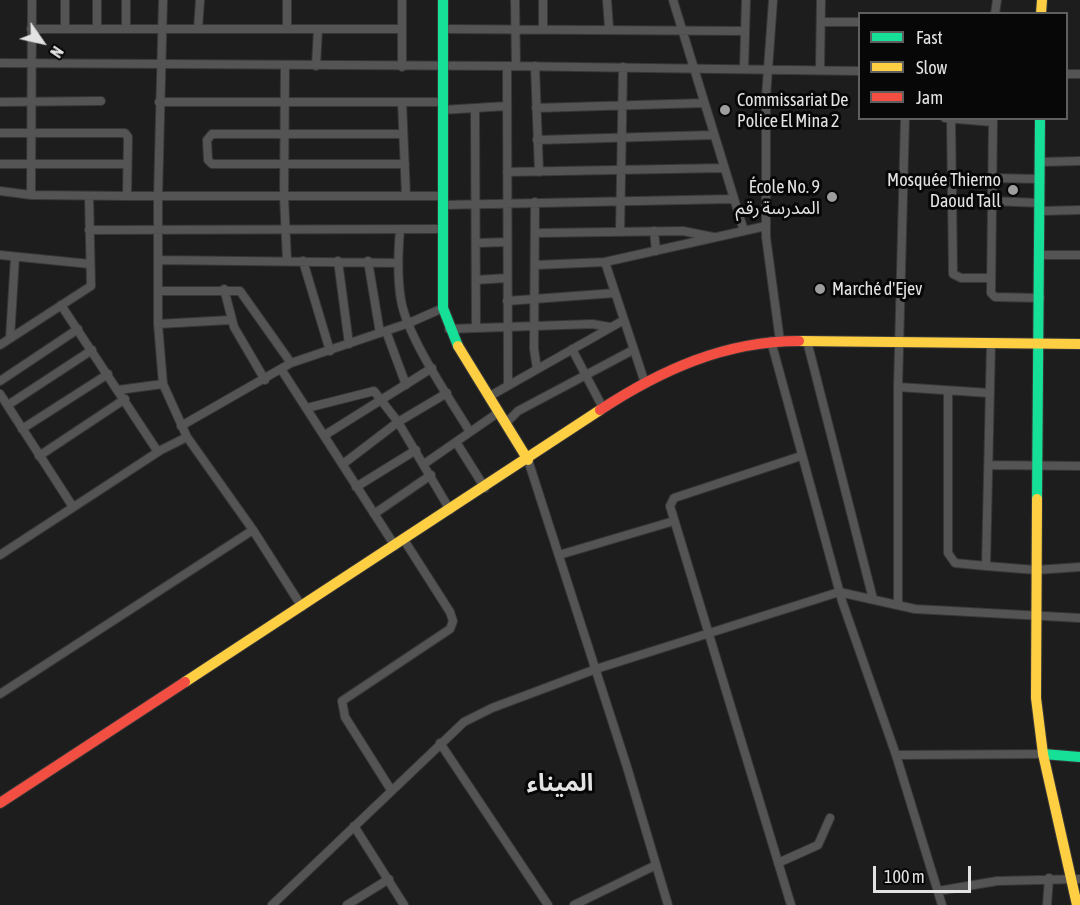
<!DOCTYPE html>
<meta charset="utf-8">
<style>
body{margin:0}
#map{position:relative;width:1080px;height:905px;overflow:hidden;background:#1d1d1e;font-family:"Asap Condensed",sans-serif}
canvas{display:block}
.legend{position:absolute;left:858px;top:12px;width:210px;height:108px;box-sizing:border-box;background:#070708;border:2px solid #5f5f60;margin:0;padding:8px 10px;list-style:none;font-size:18px;color:#e3e3e4}
.legend li{display:flex;align-items:center;gap:12px;height:30px}
.legend b{width:30px;border:2px solid #5f5f60}
.north{position:absolute;left:12px;top:12px;width:60px;height:60px;-webkit-text-stroke:4px #070708;paint-order:stroke;rotate:124deg;font-size:16px;font-weight:700;line-height:24px;text-align:center;color:#e3e3e4}
.north::after{content:'';display:block;margin:auto;width:21px;height:27px;background:#e3e3e4;clip-path:polygon(50% 0,100% 100%,50% 72%,0 100%)}
.scale{position:absolute;left:873px;top:866px;width:98px;height:27px;box-sizing:border-box;border:3px solid #e3e3e4;border-top:0;padding-left:8px;font-size:18px;line-height:21px;white-space:nowrap;color:#e3e3e4;-webkit-text-stroke:4px #070708;paint-order:stroke}
</style>
<div id="map">
<canvas width="1080" height="905"></canvas>
<ul class="legend">
<li><b style="height:8px;background:#16e098"></b>Fast</li>
<li><b style="height:8px;background:#ffcf43"></b>Slow</li>
<li><b style="height:8px;background:#f24e42"></b>Jam</li>
</ul>
<div class="north">N</div>
<div class="scale">100 m</div>
</div>
<script>
const ctx = document.querySelector('canvas').getContext('2d');
ctx.lineJoin = 'round';
function strokePath(path, color, width, dash) {
  ctx.strokeStyle = color;
  ctx.lineWidth = width;
  ctx.lineCap = dash ? 'butt' : 'round';
  ctx.setLineDash(dash || []);
  ctx.stroke(path);
}
function drawText(font, color, halo, rows, align = 'center') {
  ctx.font = font + ' "Asap Condensed","Noto Sans Arabic",sans-serif';
  ctx.lineWidth = 6;
  ctx.setLineDash([]);
  ctx.textBaseline = 'middle';
  ctx.strokeStyle = halo;
  ctx.fillStyle = color;
  for (const [text, x, y, turn = 0] of rows) {
    ctx.save();
    ctx.translate(x, y);
    ctx.rotate((+turn || 0) * Math.PI / 180);
    ctx.textAlign = isNaN(turn) ? turn : align;
    if (halo) ctx.strokeText(text, 0, 0);
    ctx.fillText(text, 0, 0);
    ctx.restore();
  }
}
const street = new Path2D(`
 M126 0V29
 M163 0 158 197V324L163 384 187 437 253 530 302 607
 M402 0V67
 M515 0 516 66
 M543 0V29
 M607 0 609 28
 M673 0 744 231
 M773 0 766 97V237L780 341
 M995 14 997 0
 M821 22H860
 M31 29H402
 M65 29V0
 M97 29V0
 M198 29 200 0
 M287 29V0
 M443 29 745 31
 M0 63 507 66 860 71
 M285 66 284 197 287 260
 M316 66 318 29
 M507 66 508 385
 M535 66 539 172
 M744 69 746 0
 M820 70 821 0
 M1066 74H1080
 M0 102 101 101
 M159 102H442
 M402 102 406 196
 M475 108 476 328
 M536 108 704 103
 M442 110 507 106
 M945 118 993 122
 M993 118 991 293 995 297 1040 298
 M951 119 953 274 961 278H991
 M0 133H125L128 137 127 196
 M403 134H212L207 140 208 160 212 164H405
 M537 140 713 135
 M1040 162 1080 161
 M0 164H127
 M507 172 723 168
 M992 178 1040 179
 M0 191 31 195 127 196H443
 M31 195 32 0
 M992 201 1040 203
 M535 202 534 349 537 369
 M443 205 732 199
 M1040 211 1080 210
 M89 230 442 229
 M400 230C398 253 397 277 401 300 407 337 450 399 470 432
 M620 231 623 67
 M654 231 656 251
 M536 233 683 231 713 237
 M477 243 507 242
 M0 255 90 264
 M1040 255H1080
 M159 260 398 263
 M303 261 330 351
 M338 261 349 344
 M368 261 380 333
 M605 262 645 383
 M536 265 605 262 766 226
 M476 280 507 278
 M224 289 234 327 265 380
 M158 291H240L291 363
 M507 301 615 293
 M61 305 158 452
 M158 324 230 320
 M449 329 592 324 610 327
 M386 331 406 385
 M10 338 15 257
 M771 341 842 601 896 755 942 905
 M807 341 873 599
 M991 343 986 566 1036 570 1080 567
 M0 345 91 286 89 196
 M572 349 603 408
 M281 369 395 546
 M0 381 78 329
 M898 387 990 393
 M118 390 163 384
 M948 391V553L955 563 986 566
 M0 394 73 507
 M490 396 624 320
 M8 405 92 350
 M307 408 374 391 398 422 450 510
 M506 423 518 411 633 350
 M181 426 291 363 409 323 443 308
 M22 429 108 374
 M325 435 432 368
 M456 442 485 488
 M39 456 125 399
 M528 460 627 767 668 905
 M343 464 398 422 447 393
 M424 464 499 412
 M989 465 1080 466
 M356 487 416 450
 M374 514 431 475
 M0 555 161 450 187 437
 M559 555 674 521
 M898 604V387L905 118
 M0 694 253 530
 M440 743 548 905
 M896 755 1043 754
 M391 790 345 717 342 701 450 629 453 621 450 612 404 540
 M354 826 404 905
 M778 863 818 845 830 818
 M938 891 997 881 1080 879
 M272 905 464 722 492 708 596 669 839 592 915 609 1080 618
 M347 905 389 879
 M574 905 656 865
 M791 905 670 506 674 498 801 456
 M1047 905 1049 878`);
const fast = new Path2D(`
 M443 0V308L458 346
 M1037 499 1040 118
 M1043 754 1080 757`);
const slow = new Path2D(`
 M1041 14 1042 0
 M799 341 1080 344
 M458 346 528 460
 M1037 499 1036 698 1043 754 1077 905
 M185 682 600 410`);
const jam = new Path2D(`
 M600 410C661 370 725 341 799 341
 M0 803 185 682`);
strokePath(street, '#373738', 10);
strokePath(fast, '#373738', 12);
strokePath(slow, '#373738', 12);
strokePath(jam, '#373738', 12);
strokePath(street, '#545455', 8);
strokePath(fast, '#16e098', 10);
strokePath(slow, '#ffcf43', 10);
strokePath(jam, '#f24e42', 10);
for (const [x, y, r, color] of [
 [725,110,6,"#9e9e9f"],
 [1013,190,6,"#9e9e9f"],
 [832,197,6,"#9e9e9f"],
 [820,289,6,"#9e9e9f"]
]) {
  const dot = new Path2D();
  dot.arc(x, y, r, 0, 2 * Math.PI);
  ctx.fillStyle = color;
  ctx.fill(dot);
  strokePath(dot, '#070708', 2);
}
drawText('18px', '#e3e3e4', '#070708', [
 ["Commissariat De",737,100],
 ["Police El Mina 2",737,121],
 ["Mosquée Thierno",1001,180,"right"],
 ["Daoud Tall",1001,201,"right"],
 ["École No. 9",820,187,"right"],
 ["المدرسة رقم",820,208,"right"],
 ["Marché d'Ejev",832,289]
], 'left');
drawText('bold 24px', '#e3e3e4', '#070708', [
 ["الميناء",560,783]
]);
</script>
